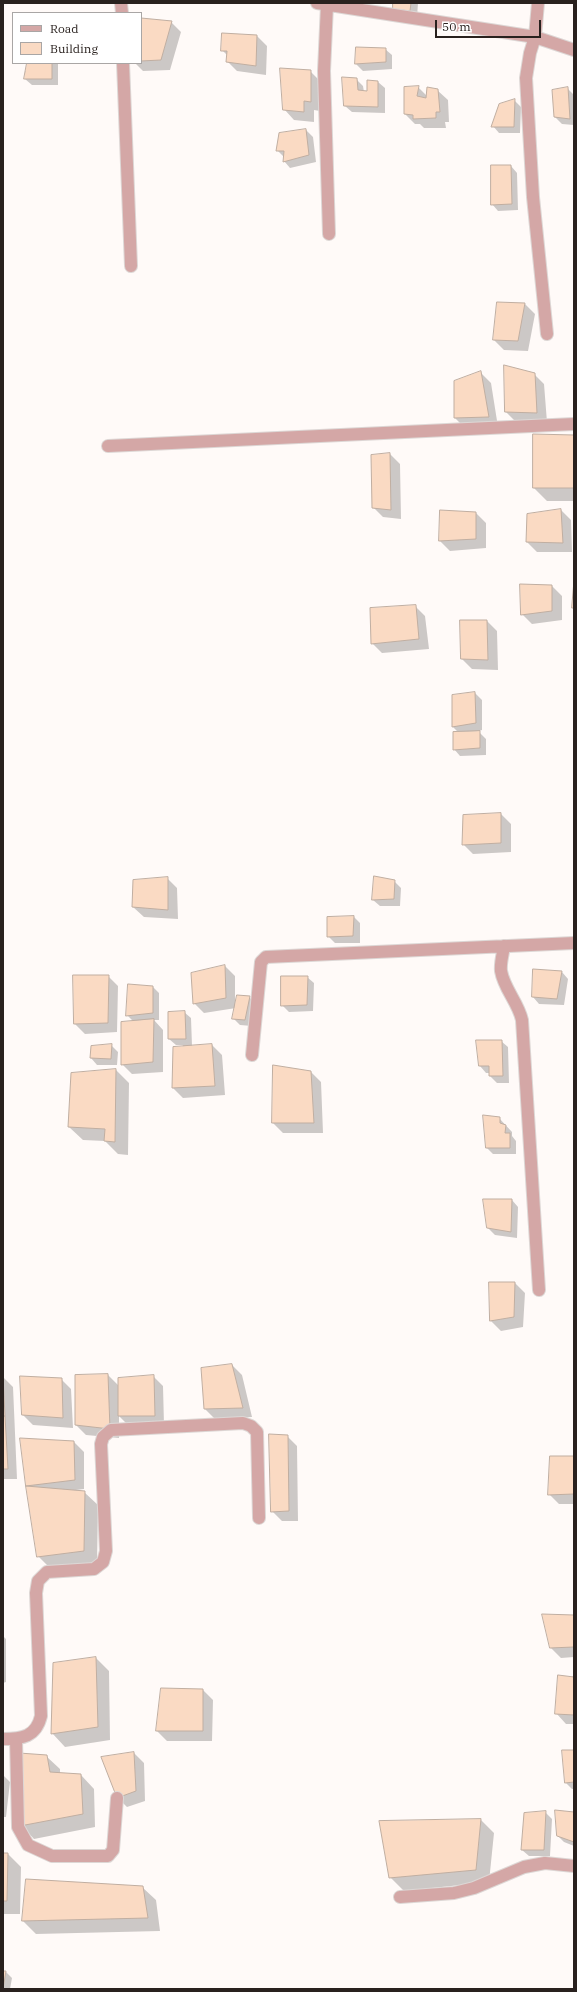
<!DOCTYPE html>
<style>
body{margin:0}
#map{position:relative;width:577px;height:1992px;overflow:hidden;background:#fffaf8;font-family:"IBM Plex Serif",serif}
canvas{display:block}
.frame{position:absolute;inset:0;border:4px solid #29211e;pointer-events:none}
.legend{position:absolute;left:12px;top:12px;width:130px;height:52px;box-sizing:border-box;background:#fff;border:1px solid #a9a6a5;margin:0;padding:5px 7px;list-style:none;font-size:12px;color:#29211e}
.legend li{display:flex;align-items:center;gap:8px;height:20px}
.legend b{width:20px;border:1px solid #a9a6a5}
.scale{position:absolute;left:435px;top:20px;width:106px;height:18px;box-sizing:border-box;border:2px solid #29211e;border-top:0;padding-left:5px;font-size:12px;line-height:14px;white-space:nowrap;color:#29211e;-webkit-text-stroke:3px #fff;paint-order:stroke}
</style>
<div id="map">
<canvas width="577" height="1992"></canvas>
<div class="frame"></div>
<ul class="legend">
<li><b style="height:5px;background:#d4a7a6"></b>Road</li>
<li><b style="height:11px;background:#fadac3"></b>Building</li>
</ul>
<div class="scale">50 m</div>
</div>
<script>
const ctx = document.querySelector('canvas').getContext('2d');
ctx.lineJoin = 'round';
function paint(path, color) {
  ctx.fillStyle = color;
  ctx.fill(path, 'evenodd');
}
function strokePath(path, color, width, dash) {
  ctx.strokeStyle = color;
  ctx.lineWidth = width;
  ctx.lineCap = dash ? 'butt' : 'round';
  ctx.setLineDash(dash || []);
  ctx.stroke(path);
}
paint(new Path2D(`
 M394 3H418L417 17 401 15Z
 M141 19 171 22 181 32 170 70 143 71 135 63H141Z
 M257 36 267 46 266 75 237 71 227 61 228 56 222 50Z
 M385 49 392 55V69L363 71 356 64Z
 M28 63H58V85H32L25 79V71H28Z
 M310 71 320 81V111L314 110V122L294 120 284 109Z
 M356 79 363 86 364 92H368L378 82 385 88V113L352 112 345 106Z
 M418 87 427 96 437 90 448 100 449 122H445L446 128H424L420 124H415L405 114Z
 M568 89 574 95V125L562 124 555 117Z
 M514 100 521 107 520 133H499L493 126Z
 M306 130 313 137 316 162 290 168 284 161V157L277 150Z
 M511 166 517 173 518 210 498 211 492 204Z
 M525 304 535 314 528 351 504 350 494 340Z
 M481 373 491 383 498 427 465 428 455 418Z
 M534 374 544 384 547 422H516L506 412Z
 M574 436V501H547L534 488Z
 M390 454 400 464 401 519 383 517 373 507Z
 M561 510 571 520 572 552H537L527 542Z
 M441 511 476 513 486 523V548L450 551 440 541Z
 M521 585 552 586 562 596V620L532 624 522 614Z
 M415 606 425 616 429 649 382 653 372 643Z
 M487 621 497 631 498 670 472 669 462 659Z
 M475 693 482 700V730L473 733 479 732 486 739V755L460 756 454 749 459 733 453 727V696Z
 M501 814 511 824V852L473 854 463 844Z
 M167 878 177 888 178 919 144 917 133 907Z
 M394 881 401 888 400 906H380L373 900Z
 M354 917 360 923V943H335L328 936Z
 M225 966 235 976V1005L249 997 256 1004 252 1026 240 1025 233 1018 236 1008 204 1013 194 1003Z
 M562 972 568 979 564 1005 539 1004 533 997Z
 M108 976 118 986 117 1032 85 1034 75 1024Z
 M307 977 314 983 313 1011 289 1012 282 1005Z
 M153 987 159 993V1020H154L163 1030V1072L132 1074 122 1064 134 1022 127 1015Z
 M184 1012 191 1018 192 1046 212 1045 222 1055 225 1095 183 1098 173 1088 183 1045H176L169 1039Z
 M501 1041 508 1047 509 1083H497L490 1076V1073H486L480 1066Z
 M111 1045 118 1052 117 1065H97L91 1058Z
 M116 1070 129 1083 128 1155 118 1154 105 1141 83 1140 69 1127Z
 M311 1072 321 1082 323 1133H283L273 1123Z
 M499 1118 512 1132V1136L516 1141V1154H493L486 1147Z
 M512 1200 518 1207 517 1238 495 1235 488 1228Z
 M490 1283H515L525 1293 523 1327 501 1331 491 1321Z
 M232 1365 242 1375 252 1417 215 1419 205 1409Z
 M108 1375 119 1386 153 1376 163 1386 164 1425 129 1426 119 1416V1438L86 1435 76 1425Z
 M3 1377 13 1387 17 1479H3Z
 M61 1379 71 1389 73 1428 33 1425 23 1415Z
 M287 1436 297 1446 298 1521H282L272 1511Z
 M74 1442 84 1452V1489L76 1490 84 1492 98 1505 97 1564 51 1569 38 1556 27 1485Z
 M574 1457V1504H559L549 1494Z
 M574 1616V1657L561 1658 551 1648Z
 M3 1636 6 1639V1682L3 1683Z
 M96 1658 109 1671 110 1740 65 1747 52 1733Z
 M574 1678V1724H566L556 1713Z
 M203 1690 213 1700 212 1741H167L157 1731Z
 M574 1751V1789H572L566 1783Z
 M134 1753 144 1763 145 1801 127 1807 117 1797 102 1758Z
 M46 1756 60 1769V1774L81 1775 94 1789 95 1827 34 1839 21 1825Z
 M3 1775 10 1782 6 1817H3Z
 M545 1812 552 1819 550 1856H529L522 1850Z
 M574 1813V1846L564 1842 558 1836Z
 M481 1820 494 1833 489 1882 404 1891 390 1877Z
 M3 1854H8L21 1867 20 1914H3Z
 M142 1887 156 1900 160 1931 36 1934 23 1921Z
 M3 1972H6L12 1978 10 1989H3Z`), '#0003');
const building = new Path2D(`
 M393 3H411L410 11 393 9Z
 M141 18 172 21 161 60 141 61Z
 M222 33 257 35 256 66 226 62 227 51H221Z
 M356 47 386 48V62L355 64Z
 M27 63H52V79H24Z
 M280 68 311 70V102L304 101V112L283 110Z
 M342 77 357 78 358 90 367 91V80L378 81V107L344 106Z
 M419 86 417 96 426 98 427 87 438 89 440 112H436V118L413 119V115L404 114V87Z
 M568 87 570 119 554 117 552 90Z
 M515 99 514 127H491L499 104Z
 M306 129 309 155 283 162 284 151H276L279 133Z
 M491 165H511L512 204 491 205Z
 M497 302 525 303 518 341 493 340Z
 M504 365 535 373 537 413 505 412Z
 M481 371 489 417 454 418V381Z
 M533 434 574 435V488H533Z
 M390 453 391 510 372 508 371 455Z
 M561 509 563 543 526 542 527 514Z
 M440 510 476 512V539L439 541Z
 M574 581V608H572Z
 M520 584 552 585V611L521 615Z
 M416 605 419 639 371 644 370 608Z
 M460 620H487L488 660 461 659Z
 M475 692 476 723 452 727V695Z
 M480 731V748L453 750V732Z
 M501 813V843L462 845 463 815Z
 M374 876 395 880 394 899 372 900Z
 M168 877V910L132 907 133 880Z
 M354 916 353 936 327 937V917Z
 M225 965 226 998 193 1004 191 973Z
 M533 969 562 971 557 999 532 997Z
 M73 975H109L108 1023 74 1024Z
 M281 976H308L307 1005 281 1006Z
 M128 984 153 986V1013L126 1016Z
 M237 995 250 996 245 1020 232 1019Z
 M185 1011 186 1039H168V1012Z
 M154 1019 153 1062 121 1065V1022Z
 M476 1040H502L503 1076H489V1066H479Z
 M112 1044 111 1059 90 1058 91 1046Z
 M212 1044 215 1086 172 1088 173 1047Z
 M273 1065 311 1071 314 1123H272Z
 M116 1069 115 1142 104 1141 105 1129 68 1127 71 1073Z
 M483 1115 500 1117V1123L506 1125 505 1133H510V1148H486Z
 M483 1199H512L511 1232 487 1228Z
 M489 1282H515L514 1317 490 1321Z
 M232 1364 243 1408 204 1409 201 1368Z
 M108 1374 110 1429 75 1425V1375Z
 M154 1375 155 1416H118V1378Z
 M3 1376 5 1416H3Z
 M20 1376 62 1378 63 1418 22 1415Z
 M3 1416H5L8 1469H3Z
 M269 1434 288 1435 289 1511 271 1512Z
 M20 1438 74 1441 75 1480 26 1486Z
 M550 1456H574V1494L548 1495Z
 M26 1486 85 1491 84 1551 37 1557Z
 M542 1614 574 1615V1647L550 1648Z
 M96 1657 98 1727 51 1734 53 1663Z
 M558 1675 574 1677V1715L555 1714Z
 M161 1688 203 1689V1731H156Z
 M562 1750H574V1782L565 1783Z
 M134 1752 136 1791 117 1798 101 1757Z
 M19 1753 47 1755 50 1772 81 1774 83 1814 20 1826Z
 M555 1810 574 1812V1842L557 1836Z
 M546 1811 544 1850H521L524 1813Z
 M481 1819 476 1870 389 1878 379 1821Z
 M3 1853H8L7 1901H3Z
 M26 1879 143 1886 148 1918 22 1921Z
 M3 1971H6L3 1989Z`);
paint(building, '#fadac3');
strokePath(building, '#c0aea1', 1);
const minor = new Path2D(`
 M121 3 122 13
 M317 3 535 37 574 50
 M538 3 535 37 530 53 526 78 533 197 547 334
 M327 5 324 71 329 234
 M123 63 131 266
 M108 446 574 424
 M504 946C503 954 500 963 501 971 504 989 518 1002 522 1020L539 1290
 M252 1055 261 962 266 957 574 943
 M3 1739C22 1739 36 1737 41 1716L36 1593 38 1581 47 1572 94 1569 103 1562 106 1551 101 1444 103 1437 111 1430 243 1423 251 1426 257 1432 259 1518
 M16 1739 18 1827 28 1845 52 1856H108L113 1850 117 1798
 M400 1897 454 1893 474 1888 524 1867 545 1863 574 1866`);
strokePath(minor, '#ddd7d5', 14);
strokePath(minor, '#d4a7a6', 12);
</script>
